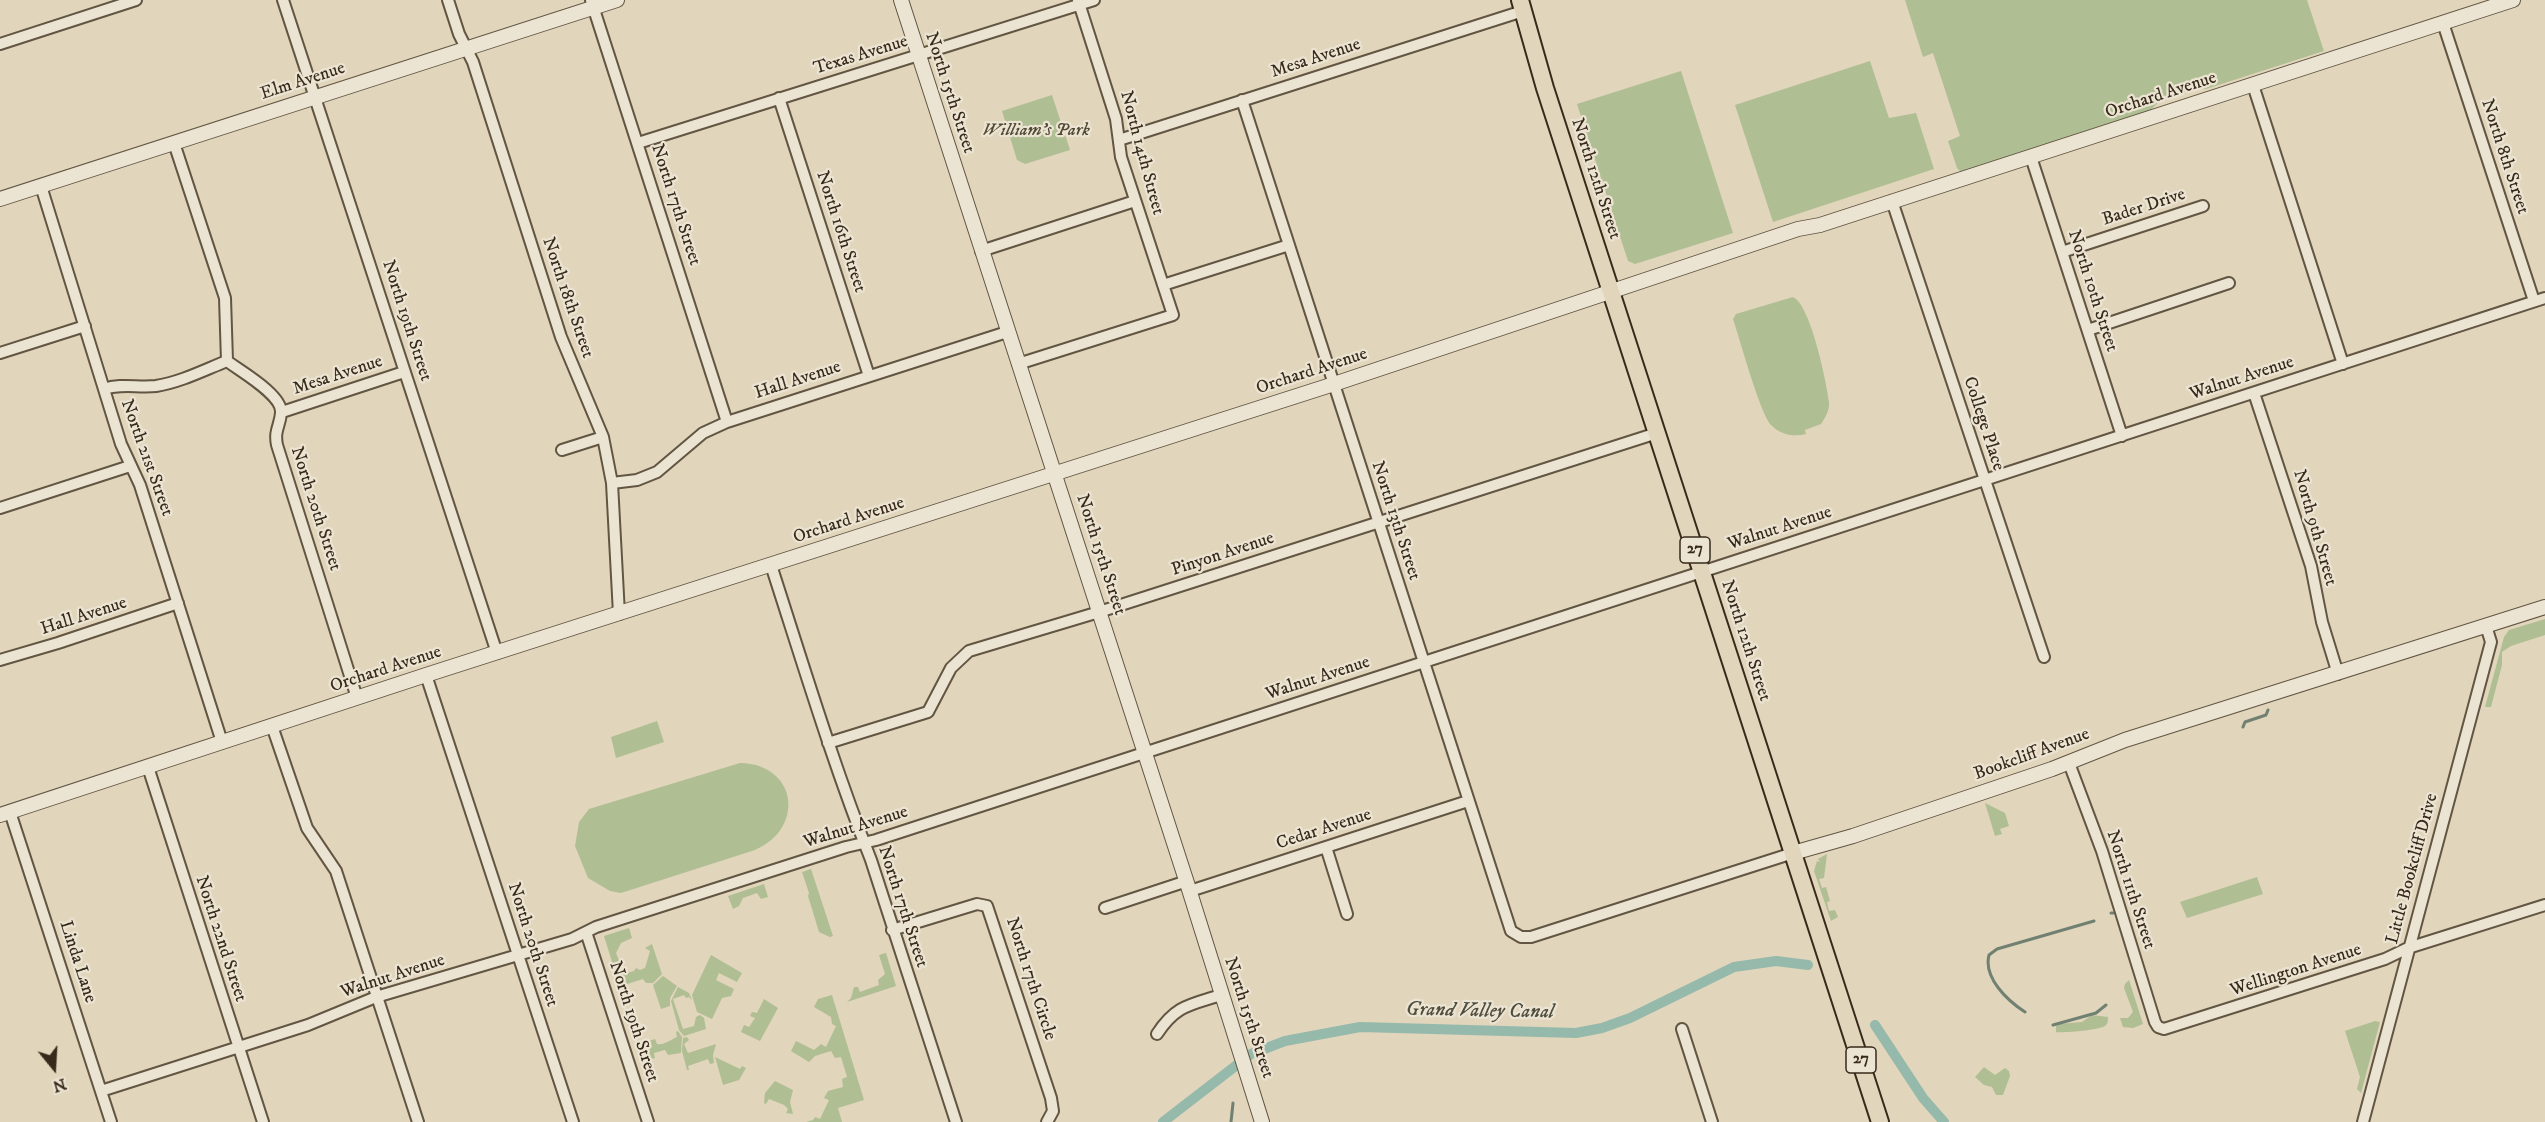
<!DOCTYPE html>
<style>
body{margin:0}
#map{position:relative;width:2545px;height:1122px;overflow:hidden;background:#e1d5bc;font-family:"IM FELL DW Pica",serif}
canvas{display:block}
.north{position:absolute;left:24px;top:1038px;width:60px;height:60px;-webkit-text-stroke:4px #ece4d3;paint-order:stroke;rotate:162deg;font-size:16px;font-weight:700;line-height:24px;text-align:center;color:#382a1a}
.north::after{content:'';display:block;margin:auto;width:21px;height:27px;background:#382a1a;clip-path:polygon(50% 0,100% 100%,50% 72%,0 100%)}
</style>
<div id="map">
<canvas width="2545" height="1122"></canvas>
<div class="north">N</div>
</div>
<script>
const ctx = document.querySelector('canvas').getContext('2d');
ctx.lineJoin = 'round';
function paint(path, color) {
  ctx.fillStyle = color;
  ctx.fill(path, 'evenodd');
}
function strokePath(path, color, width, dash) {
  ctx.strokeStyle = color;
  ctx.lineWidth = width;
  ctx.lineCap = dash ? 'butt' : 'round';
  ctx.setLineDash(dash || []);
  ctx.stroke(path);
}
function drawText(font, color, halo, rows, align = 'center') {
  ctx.font = font + ' "IM FELL DW Pica",serif';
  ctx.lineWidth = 4.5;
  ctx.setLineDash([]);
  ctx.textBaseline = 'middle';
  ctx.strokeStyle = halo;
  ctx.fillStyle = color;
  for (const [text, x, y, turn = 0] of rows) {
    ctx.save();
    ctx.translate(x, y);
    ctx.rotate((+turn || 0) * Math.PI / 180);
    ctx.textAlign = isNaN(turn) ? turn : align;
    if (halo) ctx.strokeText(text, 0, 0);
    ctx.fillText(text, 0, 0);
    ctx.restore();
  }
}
paint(new Path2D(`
 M1905 0H2307L2324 51 2206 89 2198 88 2160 100 2151 110 1961 172 1957 168 1948 141 1960 136 1933 53 1923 57Z
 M1870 61 1889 118 1916 113 1934 169 1773 222 1735 105Z
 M1681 71 1733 233 1635 264 1628 261 1577 104Z
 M1052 95 1070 150 1025 164 1017 160 1002 111Z
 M1793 297C1811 305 1827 385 1829 402 1830 410 1825 418 1821 424L1805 430 1806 434C1793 437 1781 435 1771 425 1760 413 1740 340 1733 319L1736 314Z
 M2545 619V635L2511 646 2502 652V665L2491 707H2485L2504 637 2509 630Z
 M657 721 664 742 616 758 611 737Z
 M740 763C797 764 806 828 755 850L621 893 610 891 588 878 575 846 579 822 589 809Z
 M1985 803 2005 813 2009 826 2000 829 2002 834 1995 836Z
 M1827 854 1824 878 1819 879 1822 888 1826 887 1830 901 1827 902 1829 911 1835 910 1838 917 1831 921 1814 871 1817 861 1820 862 1818 859Z
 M811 869 833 936 830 937 819 932 808 896 809 893 802 872Z
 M2257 877 2263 894 2187 918 2180 902Z
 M764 884 768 897 761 899 757 893 743 898 739 906 733 909 728 896Z
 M629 928 632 938 621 943 616 953 620 963 613 965 604 936Z
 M652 944 662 974 653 983H646L643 979 627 984 629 991 626 992 624 988 621 989 617 976 634 971 636 968 640 970 645 968 650 951 645 948Z
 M886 953 896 986 847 1002 851 998 854 987H858L860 992 879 985 878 980 885 974 879 955Z
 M711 955 742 973 737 982 719 973 716 980 734 989 731 996 722 998 712 1019 697 1012 692 995Z
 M663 976 677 986 670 998V1006L661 1009 653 985Z
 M2129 980 2143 1024 2133 1028 2123 1027 2120 1018H2128L2133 1012 2124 988 2125 984Z
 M678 987 689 993 692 1000 689 997 686 998 684 995 673 999 683 1029 694 1026 696 1017 700 1015 704 1018 706 1029 684 1036 679 1030 671 1001Z
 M832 995 864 1100 838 1108 842 1122H806L813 1120 815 1117 820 1119 829 1100 824 1098 828 1091 843 1087 842 1079 847 1077 841 1057 835 1058 831 1051 815 1056 809 1062 791 1051 796 1041 814 1050 821 1044 826 1047 836 1026 832 1024 831 1017 814 1007 818 999Z
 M764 999 778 1008 760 1041 741 1032 744 1025 749 1027 755 1018 750 1016 752 1012 757 1013Z
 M2092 1015 2108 1017C2108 1021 2108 1023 2105 1026 2099 1030 2064 1033 2056 1032V1026L2059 1024 2082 1022Z
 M2375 1021 2380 1022 2361 1093 2357 1089 2360 1077 2345 1031Z
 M678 1031 682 1037 681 1053 668 1055 665 1050 654 1053 655 1058 648 1060 646 1055 643 1056 639 1044 655 1039 657 1044C665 1045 670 1040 677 1037L676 1032Z
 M687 1037 689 1040 684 1044 688 1053 716 1044 713 1055 714 1063 710 1064 708 1059 688 1066 689 1070H687L682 1051 683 1038Z
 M715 1057 740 1069 742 1066 746 1068 739 1080 723 1085Z
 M1984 1067 1995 1075 2005 1068 2009 1071 2010 1076 2003 1095H1996L1992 1087 1984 1085 1975 1077Z
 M775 1081 793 1090 790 1102 793 1114 786 1113 788 1109 784 1105 769 1099 766 1104 764 1103 765 1093Z`), '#b0be93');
strokePath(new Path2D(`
 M2243 727 2245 722 2266 715 2268 710
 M2111 913H2113
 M2025 1012C2008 1001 1983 978 1989 955L1997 949 2094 921
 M2053 1025 2096 1013 2106 1005
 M1231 1122 1233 1103`), '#708071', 3);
strokePath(new Path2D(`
 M1875 1025 1923 1098 1944 1122
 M1163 1122 1251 1054 1285 1041 1360 1027 1576 1033 1602 1028 1630 1018 1734 967 1776 961 1808 965`), '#95b9ab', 10);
const minor = new Path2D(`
 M283 0 497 653
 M448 0 459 34 473 62 561 337 603 437 612 483 619 614
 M591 0 727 422
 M2443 23 2534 301
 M0 44 136 0
 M2253 85 2343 364
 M779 98 869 376
 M1242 100 1511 931 1521 937H1531L1793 853
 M1119 140 1523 11
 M174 143 225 298 227 361C240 371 283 395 281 413 280 426 274 430 277 445L357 698
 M638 143 1094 0
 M2031 157 2122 436
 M41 186 121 444 140 485 222 742
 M1892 201 2044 657
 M981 251 1135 201
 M2062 252 2203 206
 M1163 285 1289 245
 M2088 330 2229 283
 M0 353 85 326
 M1018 364 1173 315 1121 157 1116 119 1078 0
 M104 389C121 383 138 388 156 386 181 382 204 370 227 361
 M2254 393 2311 566 2322 622 2338 674
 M282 412 404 372
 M562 450 603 437
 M612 483 637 480 657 472 703 433 727 422 1007 332
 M0 508 130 466
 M771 565C803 664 833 764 871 860L956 1122
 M0 660 58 643 178 603
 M426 675 573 1122
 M272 726 307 828 336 871 418 1122
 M828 743 928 712 951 668 969 651 1099 612 1657 433
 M2069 763 2102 851 2155 1022 2158 1027 2164 1029 2385 959 2408 948 2545 905
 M148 767 263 1122
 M10 812 111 1122
 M1326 847 1347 914
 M1190 891 1468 801
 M1105 908 1187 881
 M892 930 977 904 987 906 1051 1098 1053 1111 1047 1122
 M586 932 648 1122
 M1682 1029 1712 1122
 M1157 1034C1176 1005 1190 1005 1221 995
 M101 1091 308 1025 376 997 572 939 596 927 846 847 876 840 2545 298
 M2363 1122 2491 642 2486 626`);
const tertiary = new Path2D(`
 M901 0 1187 883 1262 1122
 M0 199 617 0
 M0 815 426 675 1334 384 1798 229 1820 225 2513 0
 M1793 853 1853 836 2052 769 2125 740 2545 607`);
const primary = new Path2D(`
 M1520 0 1545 88 1880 1122`);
strokePath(minor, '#625542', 14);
strokePath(tertiary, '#625542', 16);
strokePath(primary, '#382a1a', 20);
strokePath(minor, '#ece4d3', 10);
strokePath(tertiary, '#ece4d3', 14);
strokePath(primary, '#e1d5bc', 16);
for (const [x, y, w] of [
 [1695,550,30],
 [1861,1060,30]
]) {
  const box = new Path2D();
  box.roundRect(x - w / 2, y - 13, w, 26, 4.5);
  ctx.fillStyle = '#ece4d3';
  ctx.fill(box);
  strokePath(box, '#382a1a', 1.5);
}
drawText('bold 16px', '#382a1a', null, [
 ["27",1695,550],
 ["27",1861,1060]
]);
drawText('18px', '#382a1a', '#ece4d3', [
 ["Texas Avenue",861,56,-17],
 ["Mesa Avenue",1316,59,-18],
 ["Elm Avenue",303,82,-18],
 ["North 15th Street",949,93,72],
 ["Orchard Avenue",2161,96,-18],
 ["North 14th Street",1141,153,75],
 ["North 8th Street",2504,157,72],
 ["North 12th Street",1595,179,72],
 ["North 17th Street",675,205,72],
 ["Bader Drive",2144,208,-18],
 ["North 16th Street",840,232,72],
 ["North 10th Street",2092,291,72],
 ["North 18th Street",567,298,71],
 ["North 19th Street",406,321,72],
 ["Orchard Avenue",1312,372,-18],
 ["Mesa Avenue",338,376,-18],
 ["Walnut Avenue",2242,379,-18],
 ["Hall Avenue",798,381,-18],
 ["College Place",1983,424,72],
 ["North 21st Street",146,458,70],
 ["North 20th Street",315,509,72],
 ["Orchard Avenue",849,521,-18],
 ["North 13th Street",1395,521,72],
 ["North 9th Street",2314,528,74],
 ["Walnut Avenue",1780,529,-18],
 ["North 15th Street",1100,555,72],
 ["Pinyon Avenue",1223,555,-18],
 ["Hall Avenue",84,617,-18],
 ["North 12th Street",1745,641,72],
 ["Orchard Avenue",386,670,-18],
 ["Walnut Avenue",1318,679,-18],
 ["Bookcliff Avenue",2032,755,-20],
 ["Walnut Avenue",856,828,-17],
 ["Cedar Avenue",1324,830,-18],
 ["Little Bookcliff Drive",2413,869,-75],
 ["North 11th Street",2130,890,72],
 ["North 17th Street",902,907,72],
 ["North 22nd Street",220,939,72],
 ["North 20th Street",532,945,72],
 ["Linda Lane",77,962,72],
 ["Wellington Avenue",2296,971,-18],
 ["Walnut Avenue",393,977,-18],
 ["North 17th Circle",1030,979,72],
 ["North 15th Street",1248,1018,72],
 ["North 19th Street",633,1022,72]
]);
drawText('italic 18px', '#504832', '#ece4d3', [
 ["William's Park",1036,131]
]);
drawText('italic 20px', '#4f4e3e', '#ece4d3', [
 ["Grand Valley Canal",1480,1012,1]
]);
</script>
